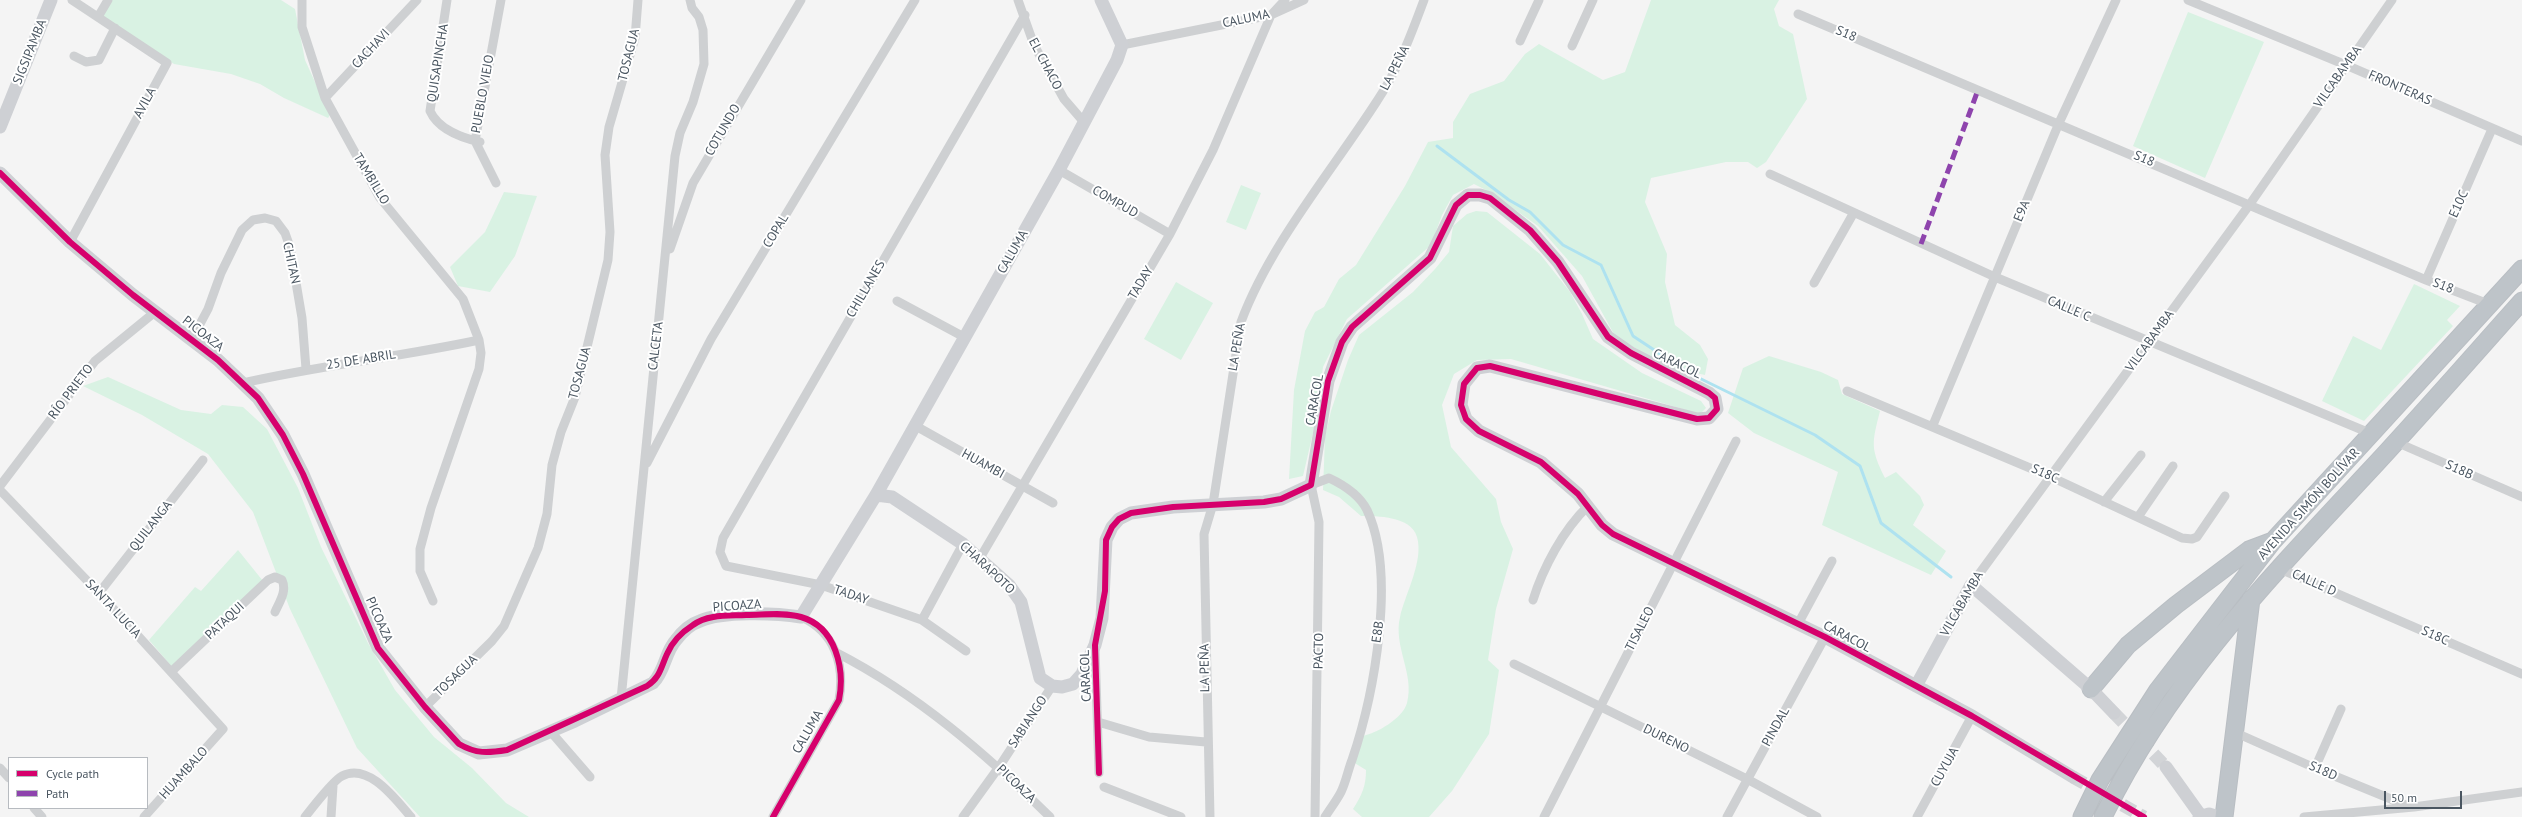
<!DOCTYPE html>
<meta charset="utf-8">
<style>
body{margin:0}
#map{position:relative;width:2522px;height:817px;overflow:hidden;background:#f4f4f4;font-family:"PT Sans",sans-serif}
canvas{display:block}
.legend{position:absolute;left:8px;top:757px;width:140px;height:52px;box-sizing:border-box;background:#fff;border:1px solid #b7bbc0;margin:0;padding:5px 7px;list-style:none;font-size:12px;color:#4a5661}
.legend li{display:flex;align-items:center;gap:8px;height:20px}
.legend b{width:20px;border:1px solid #b7bbc0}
.scale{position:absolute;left:2384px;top:791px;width:78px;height:18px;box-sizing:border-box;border:2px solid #4a5661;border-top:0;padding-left:5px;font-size:12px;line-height:14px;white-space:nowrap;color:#4a5661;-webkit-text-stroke:3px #fff;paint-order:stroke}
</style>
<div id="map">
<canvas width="2522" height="817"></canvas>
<ul class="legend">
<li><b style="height:5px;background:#d6006c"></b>Cycle path</li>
<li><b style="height:5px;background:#8e44ad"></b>Path</li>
</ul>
<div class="scale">50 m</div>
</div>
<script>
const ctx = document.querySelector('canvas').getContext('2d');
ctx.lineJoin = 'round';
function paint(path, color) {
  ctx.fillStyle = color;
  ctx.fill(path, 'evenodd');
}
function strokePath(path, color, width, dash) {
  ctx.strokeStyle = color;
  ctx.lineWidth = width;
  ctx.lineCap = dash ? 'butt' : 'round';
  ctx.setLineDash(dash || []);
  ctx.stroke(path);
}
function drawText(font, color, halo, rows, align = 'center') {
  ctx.font = font + ' "PT Sans",sans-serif';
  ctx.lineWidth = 4;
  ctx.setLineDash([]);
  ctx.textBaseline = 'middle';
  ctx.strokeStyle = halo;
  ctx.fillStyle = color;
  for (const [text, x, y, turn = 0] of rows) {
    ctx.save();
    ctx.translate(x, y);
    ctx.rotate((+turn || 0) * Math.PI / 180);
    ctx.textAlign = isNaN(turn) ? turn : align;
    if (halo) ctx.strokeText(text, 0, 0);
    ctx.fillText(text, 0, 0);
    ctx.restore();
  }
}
paint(new Path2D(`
 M112 0H281L295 9 305 60 330 115 328 118 284 98 260 84 231 74 174 64 102 16Z
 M1651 0H1779L1774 9 1779 26 1793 34 1807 99 1766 162 1757 168 1748 162H1726L1651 178 1645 202 1667 254 1665 282 1675 325 1700 345 1708 359 1705 375 1665 366 1615 336 1582 276 1538 226 1490 192 1474 184 1453 195 1442 215 1431 245 1347 319 1323 367 1316 420 1303 476 1289 479 1294 390 1305 331 1315 312 1324 307 1339 279 1356 265 1405 186 1428 142 1453 138V122L1470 94 1504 81 1525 54 1539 44 1603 80 1625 72Z
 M2188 12 2264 42 2205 178 2133 146Z
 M1241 185 1261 193 1246 230 1226 222Z
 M504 192 537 196 515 256 490 292 458 286 450 267 485 232Z
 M1476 211 1487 212 1540 254 1570 292 1582 314 1593 339 1642 373 1701 401 1706 408 1700 414 1511 359 1477 360 1454 374 1442 405 1451 447 1496 499 1501 522 1513 549 1496 609 1488 660 1499 670 1489 734 1452 791 1429 817H1362L1353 809C1362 795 1366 786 1366 770L1353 762 1362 736C1376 734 1403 718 1407 703 1415 674 1393 647 1400 617 1405 594 1424 561 1417 537 1411 516 1377 516 1361 516L1339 497 1323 490 1325 437 1331 411 1348 360 1359 335 1413 292 1435 269 1449 252 1453 226 1467 214Z
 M1176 282 1213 303 1181 360 1144 339Z
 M2414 284 2460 306 2447 320 2453 326 2364 421 2322 401 2353 336 2381 350Z
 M1769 356 1821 372 1838 380 1842 394 1880 411C1872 443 1870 448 1885 478L1896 472 1920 496 1924 505 1913 525 1946 551 1931 575 1822 525 1838 472 1754 433 1728 413 1743 368Z
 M108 377 181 410 211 414 222 405 243 407 267 429 298 488 321 547 368 643 395 690 434 737 472 768 506 803 529 817H420L357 748 290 609 253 512 208 454 142 415 83 386Z
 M238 550 263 581 172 667 149 640 195 587 201 591Z`), '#d9f2e3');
strokePath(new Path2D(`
 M1437 146 1509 200 1530 212 1563 245 1601 265 1633 336 1689 373 1815 435 1860 466 1881 523 1951 577`), '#aee2f0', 3);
strokePath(new Path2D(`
 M2114 713 2166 767
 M2073 777 2144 817`), '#d2d4d7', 13, [13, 6]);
const highway = new Path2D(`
 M2091 689 2128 645 2176 605 2249 550 2273 541
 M2082 817 2100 780 2158 690 2273 541 2522 269
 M2103 817C2168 682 2271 576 2372 468 2423 413 2472 357 2522 301
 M2224 817 2251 599`);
strokePath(highway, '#b9bec3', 19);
strokePath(new Path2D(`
 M302 0V27L325 98 380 198 463 299 479 340 481 353 479 369 431 508 420 549V571L433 601
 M447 0 430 111C438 129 462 138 480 142
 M1018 0 1034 45 1064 99 1083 121
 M2188 0 2346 65 2522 141
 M1798 14 2426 280 2491 305
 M98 17 108 0
 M1520 41 1539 0
 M1122 45 1271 15 1304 0
 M1572 46 1593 0
 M74 56 86 62 99 60 115 28
 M325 98 417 0
 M1059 170 1170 234
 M1770 174 1995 277 2372 434
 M496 183 475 141 501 0
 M70 242 167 63 72 0
 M670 249 693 183 801 0
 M2426 280 2492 129
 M1814 283 1853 214
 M897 301 964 337
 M192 339 208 309 221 273 242 230 253 220 265 218 276 221 285 233 290 247 302 318 306 369
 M243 383C321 365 400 357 479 340
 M1847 391 2049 476 2182 538 2192 539 2197 537 2225 496
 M914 425 1053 503
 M1933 425 2059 123 2116 0
 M2396 442 2522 497
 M647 463 711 339 915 0
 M0 486 95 361 155 312
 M0 490 99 593 223 729 144 817
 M2104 502 2141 455
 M2138 517 2173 466
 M980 558 1170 234 1213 150 1271 15 1285 0
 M2278 568 2522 674
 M1971 585 2250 204 2392 0
 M99 593 203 460
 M1533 600C1543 568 1563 530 1588 506
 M922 620 963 544
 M1798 624 1832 561
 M1095 648 1099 773
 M966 651 922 620 821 585 726 566 720 552 723 538 1025 15
 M837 653C917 694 986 754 1050 817
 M1514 664 1747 779 1817 817
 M171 672 268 580 275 577 282 580C287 591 280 601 275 612
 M621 699 675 156 680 133 693 102 704 64 703 30 699 17 692 8 690 0
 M425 707 492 641 504 626 538 548 547 514 552 465 561 432 575 397 608 260 610 232 605 155 609 127 635 38 638 0
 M1098 722 1149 737 1206 742
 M551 732 590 777
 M2234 732 2315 768 2408 806
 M0 768 9 778
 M2315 768 2341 709
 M1104 787 1181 817
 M34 808 42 817
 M305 817C312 808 334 780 342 776 369 762 396 800 411 817
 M331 817 333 786
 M773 817 839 700C845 665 835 632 801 617
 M963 817 999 767 1052 686
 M1210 817 1204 534 1213 504 1241 322C1270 244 1332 171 1377 101 1398 70 1411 35 1424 0
 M1315 817 1319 522 1311 485 1329 478C1344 485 1359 494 1367 510 1397 574 1374 695 1352 760 1348 770 1346 782 1341 792 1337 800 1330 809 1325 817
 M1544 817 1736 441
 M1727 817 1825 637
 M1917 817 1972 716
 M2304 817 2414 807 2522 792`), '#ced0d2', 9);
strokePath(new Path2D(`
 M0 127 51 0
 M0 173 70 242 133 295 218 360 258 398 283 435 303 474 378 648 425 707 459 744 479 753 507 750 575 721 653 683C665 671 665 652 676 640 682 632 691 624 700 621 722 611 776 613 801 617L876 495 1059 170 1117 60 1122 45 1101 0
 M876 495 892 497 963 544 1009 585 1021 602 1040 678 1052 686 1062 687 1073 684 1082 674 1095 645 1102 618 1106 540 1112 527 1119 519 1131 513 1173 507 1264 502 1281 499 1311 485 1328 381 1342 342 1352 327 1430 258 1456 205 1468 195H1480L1490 198 1530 230 1558 262 1608 337 1631 353 1709 393 1715 398 1717 409 1709 418 1697 419 1490 366 1477 368 1464 384 1461 405 1466 419 1479 431 1541 462 1578 494 1602 525 1613 534 1825 637 1972 716 2073 777
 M1916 686 1971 585 2091 689 2114 713
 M2166 767 2201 816
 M2199 817 2209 814 2218 817`), '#ced0d4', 13);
strokePath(highway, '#bec4c9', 17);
strokePath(new Path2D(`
 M1921 244 1978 90`), '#8e44ad', 5, [10, 5]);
strokePath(new Path2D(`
 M0 173 70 242 133 295 218 360 258 398 283 435 303 474 378 648 425 707 459 744C476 754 488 753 507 750L647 686C660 678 661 667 667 654 672 642 682 632 693 625 708 614 728 616 746 615 764 615 784 612 801 617 836 627 845 669 839 700L773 817
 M1099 773 1095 645 1105 591 1106 540 1112 527 1119 519 1131 513 1173 507 1264 502 1281 499 1311 485 1328 381 1342 342 1352 327 1430 258 1456 205 1468 195H1480L1490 198 1530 230 1558 262 1608 337 1631 353 1709 393 1715 398 1717 409 1709 418 1697 419 1490 366 1477 368 1464 384 1461 405 1466 419 1479 431 1541 462 1578 494 1602 525 1613 534 1825 637 1972 716 2144 817`), '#d6006c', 6);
drawText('13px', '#4a5661', '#fff', [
 ["CALUMA",1246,19,-12],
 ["S18",1846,34,23],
 ["CACHAVI",371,49,-47],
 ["SIGSIPAMBA",30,52,-68],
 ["TOSAGUA",629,55,-76],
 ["QUISAPINCHA",438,63,-81],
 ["EL CHACO",1045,64,62],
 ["LA PEÑA",1395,68,-63],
 ["VILCABAMBA",2338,77,-55],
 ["FRONTERAS",2400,88,24],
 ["PUEBLO VIEJO",483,94,-80],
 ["AVILA",145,103,-62],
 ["COTUNDO",723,130,-60],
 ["S18",2144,159,23],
 ["TAMBILLO",371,179,59],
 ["COMPUD",1115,202,30],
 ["E10C",2459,204,-66],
 ["E9A",2022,211,-67],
 ["COPAL",776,231,-59],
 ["CALUMA",1013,252,-60],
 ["CHITAN",291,263,78],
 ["TADAY",1141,283,-59],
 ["S18",2443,286,21],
 ["CHILLANES",866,289,-60],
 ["CALLE C",2069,309,23],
 ["PICOAZA",203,334,38],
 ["VILCABAMBA",2150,341,-54],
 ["CALCETA",656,346,-83],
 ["LA PEÑA",1237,347,-80],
 ["25 DE ABRIL",361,360,-9],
 ["CARACOL",1677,364,26],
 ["TOSAGUA",580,373,-75],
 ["RÍO PRIETO",71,392,-53],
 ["CARACOL",1315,400,-80],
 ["HUAMBI",983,464,29],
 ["S18B",2459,470,24],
 ["S18C",2045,474,24],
 ["AVENIDA SIMÓN BOLÍVAR",2309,504,-48],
 ["QUILANGA",151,526,-52],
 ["CHARAPOTO",987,568,43],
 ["CALLE D",2314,583,24],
 ["TADAY",851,595,19],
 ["VILCABAMBA",1962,604,-60],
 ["PICOAZA",737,606,-4],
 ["SANTA LUCIA",113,609,47],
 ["PICOAZA",379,620,66],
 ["PATAQUI",225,621,-43],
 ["TISALEO",1640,629,-63],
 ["E8B",1378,632,-82],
 ["S18C",2435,636,24],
 ["CARACOL",1847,637,28],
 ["PACTO",1319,651,-89],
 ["LA PEÑA",1205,668,-91],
 ["TOSAGUA",456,676,-44],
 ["CARACOL",1086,676,-92],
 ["SABIANGO",1028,722,-57],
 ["PINDAL",1776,727,-61],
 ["CALUMA",808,732,-60],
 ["DURENO",1666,739,26],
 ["CUYUJA",1945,767,-61],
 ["S18D",2323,771,23],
 ["HUAMBALO",184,773,-48],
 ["PICOAZA",1016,784,44]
]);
</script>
